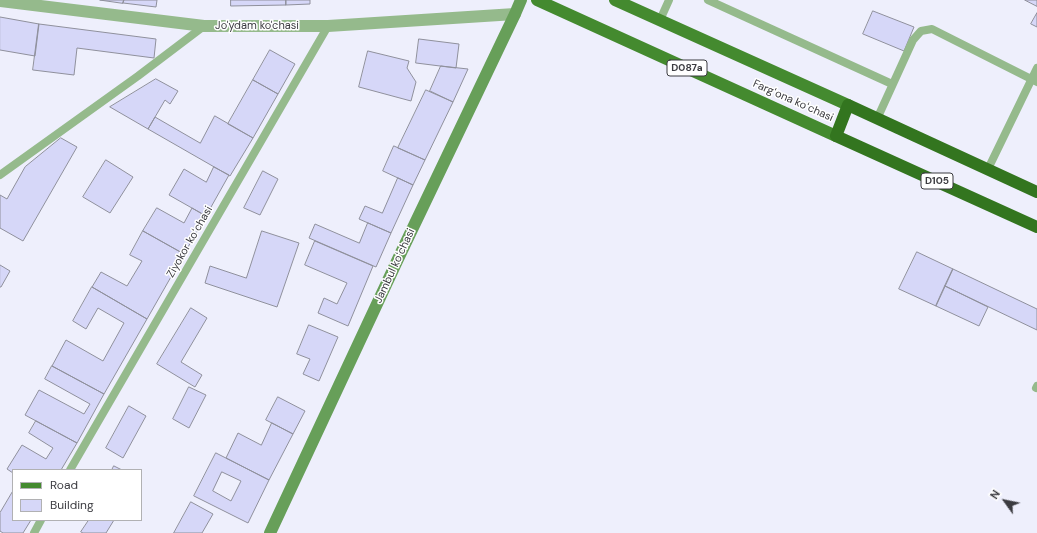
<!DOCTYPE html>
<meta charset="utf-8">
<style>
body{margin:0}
#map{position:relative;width:1037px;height:533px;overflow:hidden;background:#eeeffc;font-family:"DM Sans",sans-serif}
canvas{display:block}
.legend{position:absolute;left:12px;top:469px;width:130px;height:52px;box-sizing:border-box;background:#fff;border:1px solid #b1b1b3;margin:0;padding:5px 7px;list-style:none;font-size:12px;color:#3b3b40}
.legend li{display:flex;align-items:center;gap:8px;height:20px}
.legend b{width:20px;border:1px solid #b1b1b3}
.north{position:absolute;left:985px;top:481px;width:40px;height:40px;-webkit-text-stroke:3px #fff;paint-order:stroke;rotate:303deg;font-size:11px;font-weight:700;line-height:16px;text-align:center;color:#3b3b40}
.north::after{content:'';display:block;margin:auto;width:14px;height:18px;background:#3b3b40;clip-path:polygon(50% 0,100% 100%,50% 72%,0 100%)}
</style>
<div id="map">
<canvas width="1037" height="533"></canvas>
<ul class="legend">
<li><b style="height:5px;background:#448a2f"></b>Road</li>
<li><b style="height:11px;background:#d6d7f8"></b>Building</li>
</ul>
<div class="north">N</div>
</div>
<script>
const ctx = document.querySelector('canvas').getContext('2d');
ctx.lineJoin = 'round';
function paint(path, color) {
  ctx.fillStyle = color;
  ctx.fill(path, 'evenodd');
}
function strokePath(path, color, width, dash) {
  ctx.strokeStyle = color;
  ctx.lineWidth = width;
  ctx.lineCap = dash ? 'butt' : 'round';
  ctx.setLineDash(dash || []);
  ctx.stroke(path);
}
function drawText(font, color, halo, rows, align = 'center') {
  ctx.font = font + ' "DM Sans",sans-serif';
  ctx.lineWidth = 3;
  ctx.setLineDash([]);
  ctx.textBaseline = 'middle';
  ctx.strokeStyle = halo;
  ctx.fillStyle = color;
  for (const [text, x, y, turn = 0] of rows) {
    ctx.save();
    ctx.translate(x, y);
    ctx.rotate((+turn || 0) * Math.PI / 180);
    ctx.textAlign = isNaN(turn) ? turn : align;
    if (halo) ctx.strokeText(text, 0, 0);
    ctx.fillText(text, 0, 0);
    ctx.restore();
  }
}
const building = new Path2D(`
 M100 0H124L123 3Z
 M124 0H157L156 7 123 3Z
 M231 0H286V5L231 6Z
 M286 0H310V4L286 5Z
 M1025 0H1037V6Z
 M873 11 914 27 904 51 863 34Z
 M1037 13V27L1031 24Z
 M0 17 39 24 35 56 0 50Z
 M39 24 156 39 154 58 77 48 74 75 33 70Z
 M419 39 459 44 456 68 416 63Z
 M270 50 295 64 278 94 253 80Z
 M368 51 409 61 407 68 416 82 411 101 359 87Z
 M441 66 468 69 453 102 430 91Z
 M156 79 178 91 170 104 165 100 148 129 110 107Z
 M253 80 278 94 253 138 228 124Z
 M426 90 453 102 425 160 398 148Z
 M215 116 253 138 230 176 148 129 155 117 200 143Z
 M61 138 77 147 23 241 0 228V195L7 199 25 167Z
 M394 146 425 160 413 185 383 171Z
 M106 160 133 177 110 213 83 197Z
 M214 167 229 175 206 216 169 195 184 169 206 182Z
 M263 171 278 179 260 215 244 208Z
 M398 178 413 185 391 233 359 219 365 206 382 213Z
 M157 208 184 223 192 208 206 216 184 254 143 231Z
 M368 223 391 233 376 267 309 238 315 224 359 243Z
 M143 231 184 254 147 319 92 287 101 272 127 286 142 261 130 255Z
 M262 231 299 243 277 307 205 283 210 266 246 278Z
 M315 241 373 266 348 326 318 313 324 298 337 304 347 283 305 265Z
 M917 252 953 269 936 306 899 289Z
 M0 265 10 271 1 287H0Z
 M953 269 1037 309V330L945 286Z
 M945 286 988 307 979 326 936 306Z
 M92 287 147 319 104 394 52 366 66 340 103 361 124 323 98 308 86 329 73 321Z
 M191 308 207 318 181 362 202 375 195 387 157 364Z
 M309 325 338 337 319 381 303 374 310 359 297 354Z
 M52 366 104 394 77 443 25 415 39 390 84 414 90 404 45 379Z
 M189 387 206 395 189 428 173 419Z
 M278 397 305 411 293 434 266 420Z
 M129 406 146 416 123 458 106 448Z
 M36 421 77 443 61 470H13V473L7 469 22 445 46 459 53 448 29 433Z
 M272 423 293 434 269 480 226 458 238 433 261 445Z
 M216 453 269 480 248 523 194 496ZM222 472 241 481 231 501 213 491Z
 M114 466 122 470H112Z
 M13 491V520H31L23 533H3L0 531V513Z
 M191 502 213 514 202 533H174Z
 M89 520H114L106 533H83L81 532Z`);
paint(building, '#d6d7f8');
strokePath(building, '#8f909c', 1);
strokePath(new Path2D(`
 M708 0 892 84
 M660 20 669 0
 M877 119 913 40 921 31 932 29 1037 82
 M988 169 1037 68
 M0 175 138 76 204 26
 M1036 388 1037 386
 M70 470 328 26
 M34 533 41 520`), '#95ba8c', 8);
strokePath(new Path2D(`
 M0 1 204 26H328L515 14`), '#95ba8c', 12);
strokePath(new Path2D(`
 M270 533 398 259 515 14 521 0`), '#679f59', 12);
strokePath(new Path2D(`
 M537 0 836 136
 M615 0 848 105`), '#448a2f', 12);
strokePath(new Path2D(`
 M1037 192 848 105 836 136 1037 227`), '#33751f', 12);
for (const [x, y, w] of [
 [687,68,40],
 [937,181,32]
]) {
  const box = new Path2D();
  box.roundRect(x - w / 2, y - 8, w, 16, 3);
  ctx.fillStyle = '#fff';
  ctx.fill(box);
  strokePath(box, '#3b3b40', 1);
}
drawText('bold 10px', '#3b3b40', null, [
 ["D087a",687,68],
 ["D105",937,181]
]);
drawText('11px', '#3b3b40', '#fff', [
 ["Jo'ydam ko'chasi",257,26],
 ["Fargʻona koʻchasi",793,101,24],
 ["Ziyokor koʻchasi",190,242,-60],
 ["Jambul koʻchasi",395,266,-65]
]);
</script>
